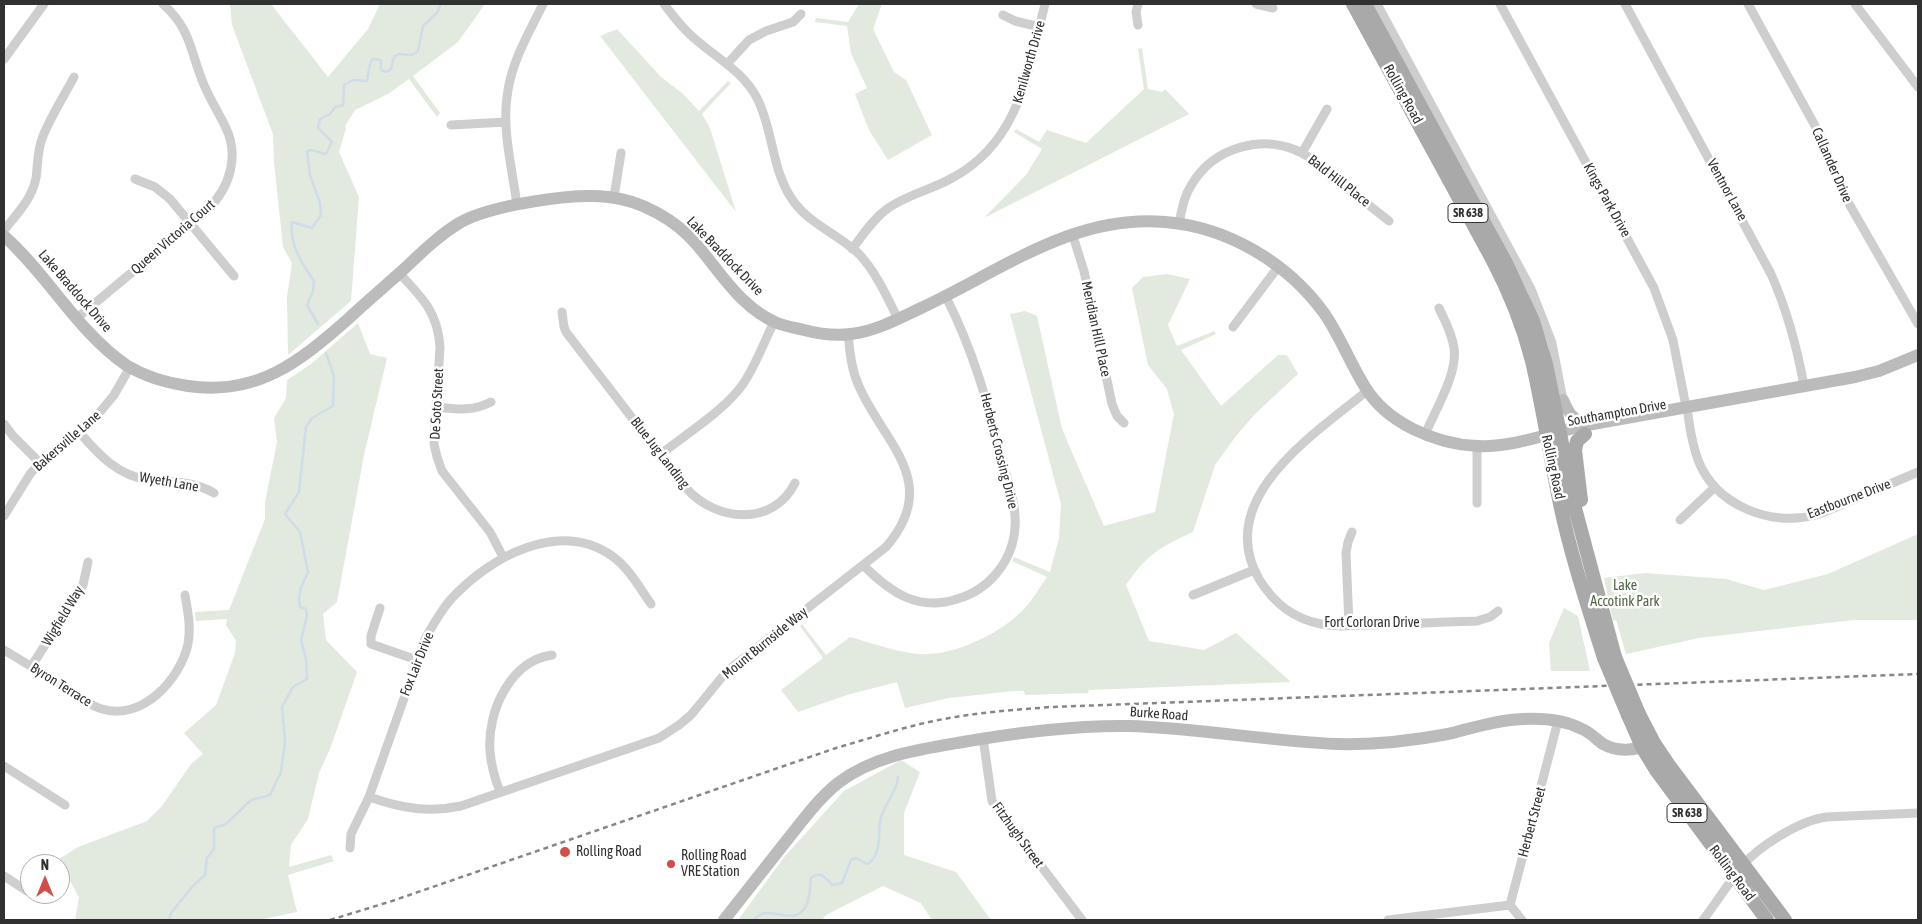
<!DOCTYPE html>
<style>
body{margin:0}
#map{position:relative;width:1922px;height:924px;overflow:hidden;background:#fff;font-family:"Asap Condensed",sans-serif}
canvas{display:block}
.frame{position:absolute;inset:0;border:5px solid #313131;pointer-events:none}
.north{position:absolute;left:20px;top:854px;width:50px;height:50px;box-sizing:border-box;background:#fff;border:1px solid #adadad;border-radius:50%;rotate:0deg;font-size:14px;font-weight:700;line-height:20px;text-align:center;color:#313131}
.north::after{content:'';display:block;margin:auto;width:18px;height:22px;background:#d24e48;clip-path:polygon(50% 0,100% 100%,50% 72%,0 100%)}
</style>
<div id="map">
<canvas width="1922" height="924"></canvas>
<div class="frame"></div>
<div class="north">N</div>
</div>
<script>
const ctx = document.querySelector('canvas').getContext('2d');
ctx.lineJoin = 'round';
function paint(path, color) {
  ctx.fillStyle = color;
  ctx.fill(path, 'evenodd');
}
function strokePath(path, color, width, dash) {
  ctx.strokeStyle = color;
  ctx.lineWidth = width;
  ctx.lineCap = dash ? 'butt' : 'round';
  ctx.setLineDash(dash || []);
  ctx.stroke(path);
}
function drawText(font, color, halo, rows, align = 'center') {
  ctx.font = font + ' "Asap Condensed",sans-serif';
  ctx.lineWidth = 5;
  ctx.setLineDash([]);
  ctx.textBaseline = 'middle';
  ctx.strokeStyle = halo;
  ctx.fillStyle = color;
  for (const [text, x, y, turn = 0] of rows) {
    ctx.save();
    ctx.translate(x, y);
    ctx.rotate((+turn || 0) * Math.PI / 180);
    ctx.textAlign = isNaN(turn) ? turn : align;
    if (halo) ctx.strokeText(text, 0, 0);
    ctx.fillText(text, 0, 0);
    ctx.restore();
  }
}
paint(new Path2D(`
 M230 4H271L328 77 368 29 380 4H485L458 42 413 76 440 113 437 117 409 79 388 94 355 110 345 126 346 128 339 152 359 197 351 301 288 355 287 297 292 263 283 247 274 162 273 134 232 25Z
 M859 4H882L873 29 894 72 906 80 932 135 888 160 869 130 855 94 867 88 851 53 847 26 815 22 816 18 848 22Z
 M617 29 661 77 682 93 699 111 728 81 731 83 702 114 710 128 736 212 600 36Z
 M1142 48 1148 89 1162 92 1165 89 1189 114 984 218 1026 175 1042 149 1014 132 1016 129 1039 142 1047 130 1086 143 1144 89 1138 49Z
 M1167 274 1190 279 1168 325 1177 346 1214 331 1216 334 1181 350 1221 406 1278 355H1287L1298 374 1255 414 1236 436 1215 465 1193 532C1160 547 1146 555 1126 585L1149 641 1204 650 1236 633 1291 682 1089 690 1088 693 1025 695 1024 691H1014L949 698 905 708 897 682 847 695 798 712 781 690 823 658 800 626 802 624 826 655 850 637C872 643 907 656 929 654 960 653 1004 631 1025 608 1033 599 1040 587 1047 577L1012 561 1014 557 1050 572 1059 538 1061 504 1010 314 1025 311 1037 316 1062 429 1104 526 1155 512 1174 414 1167 389 1148 365 1132 288 1143 277Z
 M358 323 370 354 387 358 364 455 337 602 323 614 326 640 357 672 330 749 319 773 308 819 291 845 289 867 331 855 334 861 288 875 297 912 259 920H75L79 897 65 872 60 875 61 865 59 859 78 847 147 821 162 806 191 764 203 754 184 733 216 705 235 653 236 641 226 625 227 619 196 621 195 612 229 610 265 519V502L277 442 274 418 286 398 287 380 311 364Z
 M1918 534V620H1853L1699 638 1626 654 1616 620 1613 621 1604 578 1645 573 1726 579 1764 590 1828 574Z
 M1564 608 1578 616 1590 671H1551L1549 643Z
 M901 760 920 772 904 813V855L956 872 991 920H932L921 903 883 886 826 915 822 920H738L785 856 844 791Z`), '#e2e9de');
strokePath(new Path2D(`
 M318 324 307 305 313 291 314 281C302 264 289 243 292 222L312 228 321 215 320 203 310 175 307 151 311 150 326 154 332 142 318 128 320 119 330 114 335 107 343 105 344 85 353 80 367 81C369 73 368 65 373 59L381 60V70L387 72 391 69 394 57 399 54 412 55 418 51 423 26 437 13 441 4
 M169 920 171 913 192 887 205 875 207 858 214 849V828L226 824 251 800 270 795 281 772 285 742 282 707 293 687 307 679 306 659 301 640 307 616 306 609 300 607 299 598 301 587 308 572 300 532 285 514 299 492 306 427 312 418 333 406 334 376 326 353
 M754 920C758 916 761 913 767 913 782 913 797 923 806 906 810 898 810 887 811 878L816 875H822L833 885 842 883 851 860 856 858 867 864C882 856 878 835 880 821 883 805 897 793 898 777`), '#cfdce9', 2.5);
strokePath(new Path2D(`
 M664 4C673 16 682 28 694 38 716 58 743 71 757 98 774 131 771 171 794 202 811 225 838 234 859 254 876 272 887 297 898 319
 M1138 4 1136 12 1138 25
 M1256 4 1273 8
 M1377 4 1531 289 1552 343 1563 400 1562 406
 M1500 4 1654 288 1673 340 1686 407
 M1625 4 1771 274C1787 310 1797 347 1804 386
 M1748 4 1819 133 1848 202 1918 324
 M1855 4 1918 87
 M1003 15 1015 21 1040 27
 M4 59 44 4
 M727 64 749 40 766 31 793 22 801 14
 M451 125 506 122
 M1302 153 1327 109
 M135 179 155 187 170 199 234 276
 M614 197 621 153
 M517 205C512 167 501 127 508 90 513 59 530 31 543 4
 M1179 223C1182 209 1184 196 1192 184 1214 147 1264 133 1302 153 1313 159 1323 168 1332 176 1351 191 1370 206 1389 221
 M4 230C17 214 32 199 36 178 38 164 37 150 43 136 51 116 64 96 74 77
 M1072 233 1084 271 1112 404 1117 416 1124 423
 M852 249C863 235 873 219 887 209 906 195 931 190 952 178 1020 142 1028 71 1045 4
 M399 273C422 297 438 313 440 347L435 426 434 444 437 457 442 471 490 532 503 557
 M562 312 564 327 566 332 686 488C716 522 773 527 795 483
 M77 318 207 210C230 188 240 155 225 126 218 112 210 99 204 85 190 52 192 30 163 4
 M1233 327 1278 267
 M1367 391C1314 434 1213 499 1259 579 1273 602 1294 619 1321 624 1337 628 1354 625 1370 625 1406 624 1441 622 1477 621L1490 617 1498 611
 M436 407C457 409 471 412 491 402
 M1688 415C1690 430 1693 446 1698 460 1716 506 1771 527 1816 515 1829 511 1842 504 1855 499 1876 490 1897 481 1918 472
 M4 424 13 436 40 463
 M80 433C99 455 118 476 149 480 172 482 194 481 214 493
 M1425 435C1435 410 1458 374 1454 348 1452 333 1445 321 1439 308
 M661 454C686 434 725 410 743 384 756 365 764 342 774 322
 M1477 503V446
 M4 516 30 474 40 463 95 418 114 395 130 367
 M1680 520 1715 487
 M863 565C890 592 918 612 957 599 989 590 1013 561 1015 527 1017 505 1008 482 1002 461 987 401 974 352 946 297
 M1193 595 1254 570
 M380 608 371 636V644L417 660
 M1349 625 1346 553 1348 542 1352 532
 M4 650C24 662 45 675 66 688 77 696 89 705 102 709 142 721 180 680 188 644 191 627 188 612 185 595
 M31 667 83 585 88 562
 M983 738 992 801 1082 920
 M4 766 65 805
 M500 792C495 779 491 765 490 751 487 712 510 661 552 655
 M369 797C401 808 428 813 461 806L659 738 679 725 691 715 727 671 886 547C943 481 882 442 858 384 851 368 850 351 848 334
 M350 848 351 834 369 797 425 639C433 625 441 610 452 598 490 557 559 519 612 556 629 568 639 587 651 604
 M4 876 27 891
 M1510 905 1558 721
 M1510 905 1522 920
 M1388 920 1510 905
 M1703 920C1716 903 1728 884 1741 867 1759 846 1799 821 1826 817L1918 813`), '#cecece', 9);
strokePath(new Path2D(`
 M4 236C48 275 77 331 126 365 144 376 167 383 188 386 257 396 299 362 347 320 365 303 384 287 403 270 421 253 439 235 461 222 493 205 571 193 608 197 641 200 676 220 697 245 721 273 741 308 777 323 785 326 795 328 804 330 819 334 836 336 851 334 876 331 898 319 921 308 1001 271 1073 214 1165 222 1227 227 1287 262 1324 313 1340 336 1350 363 1365 387 1387 423 1435 444 1477 446 1514 448 1551 432 1587 425L1855 377 1879 371 1918 355
 M1563 400C1569 414 1573 420 1587 425
 M724 920C745 893 766 867 787 840 803 820 818 799 838 783 872 757 915 750 957 743 1013 733 1072 725 1129 726 1198 728 1267 741 1337 744 1374 745 1411 741 1448 734 1472 728 1497 720 1523 719 1542 718 1565 720 1582 729 1590 732 1596 739 1603 744 1619 753 1635 750 1652 744`), '#bbb', 12);
strokePath(new Path2D(`
 M1353 4 1492 259C1509 291 1523 326 1532 361 1543 408 1550 457 1560 504 1571 556 1588 607 1604 658
 M1365 4 1506 263 1533 321 1546 364 1575 508 1615 657
 M1581 500 1575 450 1577 441 1585 434
 M1639 714 1654 743 1668 764 1785 920
 M1628 715 1642 747 1656 770 1767 920`), '#a9a9a9', 14);
strokePath(new Path2D(`
 M330 920 392 901 836 748C867 739 898 729 929 722 970 713 1011 710 1052 707L1918 674`), '#868686', 2.5, [5, 4]);
strokePath(new Path2D(`
 M1615 657 1639 714
 M1604 658 1628 715`), '#a9a9a9', 14);
for (const [x, y, r, color] of [
 [565,852,6,"#d24e48"],
 [671,864,5,"#d24e48"]
]) {
  const dot = new Path2D();
  dot.arc(x, y, r, 0, 2 * Math.PI);
  ctx.fillStyle = color;
  ctx.fill(dot);
  strokePath(dot, '#fff', 2);
}
for (const [x, y, w] of [
 [1468,213,40],
 [1687,813,40]
]) {
  const box = new Path2D();
  box.roundRect(x - w / 2, y - 9.5, w, 19, 4);
  ctx.fillStyle = '#fff';
  ctx.fill(box);
  strokePath(box, '#313131', 1);
}
drawText('bold 12px', '#313131', null, [
 ["SR 638",1468,213],
 ["SR 638",1687,813]
]);
drawText('14px', '#313131', '#fff', [
 ["Kenilworth Drive",1029,62,-74],
 ["Rolling Road",1403,94,61],
 ["Callander Drive",1832,165,66],
 ["Bald Hill Place",1339,181,38],
 ["Ventnor Lane",1727,190,61],
 ["Kings Park Drive",1607,200,61],
 ["Queen Victoria Court",173,237,-41],
 ["Lake Braddock Drive",725,256,46],
 ["Lake Braddock Drive",75,291,49],
 ["Meridian Hill Place",1096,329,78],
 ["De Soto Street",437,404,-87],
 ["Southampton Drive",1617,413,-10],
 ["Bakersville Lane",67,441,-41],
 ["Herberts Crossing Drive",999,451,76],
 ["Blue Jug Landing",660,453,52],
 ["Rolling Road",1553,467,78],
 ["Wyeth Lane",169,482,10],
 ["Eastbourne Drive",1849,499,-21],
 ["Wigfield Way",63,616,-59],
 ["Fort Corloran Drive",1372,623],
 ["Mount Burnside Way",765,643,-39],
 ["Fox Lair Drive",417,664,-68],
 ["Byron Terrace",61,685,32],
 ["Burke Road",1159,714,4],
 ["Herbert Street",1532,822,-75],
 ["Fitzhugh Street",1018,835,54],
 ["Rolling Road",1732,873,53]
]);
drawText('14px', '#506843', '#fff', [
 ["Lake",1625,586],
 ["Accotink Park",1625,602]
]);
drawText('14px', '#313131', '#fff', [
 ["Rolling Road",576,852],
 ["Rolling Road",681,856],
 ["VRE Station",681,872]
], 'left');
</script>
